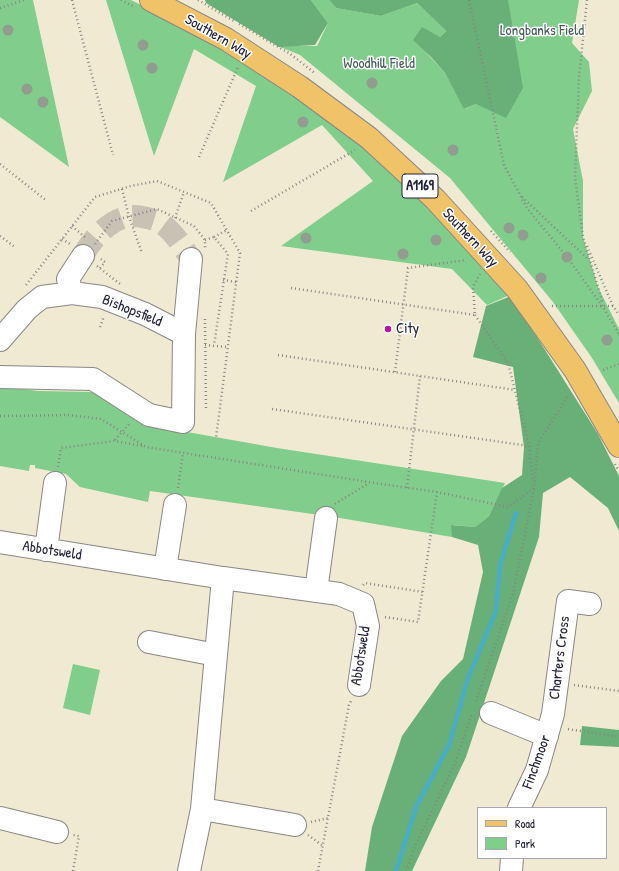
<!DOCTYPE html>
<style>
body{margin:0}
#map{position:relative;width:619px;height:871px;overflow:hidden;background:#f0ead2;font-family:"Patrick Hand",sans-serif}
canvas{display:block}
.legend{position:absolute;left:477px;top:807px;width:130px;height:52px;box-sizing:border-box;background:#fff;border:1px solid #a7a7b1;margin:0;padding:5px 7px;list-style:none;font-size:12px;color:#22223b}
.legend li{display:flex;align-items:center;gap:8px;height:20px}
.legend b{width:20px;border:1px solid #a7a7b1}
</style>
<div id="map">
<canvas width="619" height="871"></canvas>
<ul class="legend">
<li><b style="height:5px;background:#f0c369"></b>Road</li>
<li><b style="height:11px;background:#81cd8b"></b>Park</li>
</ul>
</div>
<script>
const ctx = document.querySelector('canvas').getContext('2d');
ctx.lineJoin = 'round';
function paint(path, color) {
  ctx.fillStyle = color;
  ctx.fill(path, 'evenodd');
}
function strokePath(path, color, width, dash) {
  ctx.strokeStyle = color;
  ctx.lineWidth = width;
  ctx.lineCap = dash ? 'butt' : 'round';
  ctx.setLineDash(dash || []);
  ctx.stroke(path);
}
function drawText(font, color, halo, rows, align = 'center') {
  ctx.font = font + ' "Patrick Hand",sans-serif';
  ctx.lineWidth = 3;
  ctx.setLineDash([]);
  ctx.textBaseline = 'middle';
  ctx.strokeStyle = halo;
  ctx.fillStyle = color;
  for (const [text, x, y, turn = 0] of rows) {
    ctx.save();
    ctx.translate(x, y);
    ctx.rotate((+turn || 0) * Math.PI / 180);
    ctx.textAlign = isNaN(turn) ? turn : align;
    if (halo) ctx.strokeText(text, 0, 0);
    ctx.fillText(text, 0, 0);
    ctx.restore();
  }
}
paint(new Path2D(`
 M0 0H33L69 167 0 117Z
 M106 0H131L173 21 307 100 427 200 512 294 487 305 452 269 281 246 373 181 322 125 223 182 256 86 194 49 154 156Z
 M311 0H329L336 8 381 16 417 3 446 31 440 37 422 48 445 73 465 109 476 104 507 0H579L572 43 589 62 592 91 573 129 583 181V237L598 287 619 329V403L592 358 553 302 450 178 300 55 278 46H317L328 23Z
 M0 386 38 391 93 392 142 424 277 448 505 483 489 516 475 527 452 525V537L334 517 150 491 148 502 80 487 66 474 35 468V465H30L29 471 0 466Z
 M73 664 100 670 90 715 63 708Z`), '#81cd8b');
paint(new Path2D(`
 M205 0H311L328 23 315 45 279 47 206 3Z
 M329 0H508L523 88 506 118 476 104 464 109 445 73 431 57 413 40 422 27 440 37 446 31 417 3 381 16 336 8Z
 M511 296 598 434 619 476V531L608 508 570 477 543 493 539 537 466 757 412 871H365L372 827 402 736 441 681 463 659 483 572 478 545 452 537 451 525 475 527 489 516 502 488 522 475 524 447 513 367 473 357 486 306Z
 M582 726 619 730V747L580 745Z`), '#68b077');
strokePath(new Path2D(`
 M396 871 416 807 449 745 468 678 496 611 500 565 516 513`), '#49adc8', 4.5);
strokePath(new Path2D(`
 M83 256C90 241 107 223 123 218 131 215 139 216 147 218 151 219 156 220 159 222 174 231 181 245 191 259`), '#c7c2b4', 22, [22, 11]);
const minor = new Path2D(`
 M72 293 68 279 83 256
 M184 334 191 259
 M0 340 27 309 42 297 72 293 102 297 145 314 184 334 183 422 149 415 93 379 0 377
 M0 542 223 578 339 594 363 604 368 626 359 685
 M46 550 55 483
 M165 569 175 505
 M316 591 326 518
 M149 642 216 655
 M491 713 547 736
 M519 808 537 770 553 714 568 601 590 604
 M202 809 295 825
 M0 818 57 832
 M189 871 202 809 223 578
 M511 871 512 858`);
const major = new Path2D(`
 M151 0 226 39 300 87 369 138 435 199 517 289 575 370 619 446`);
strokePath(minor, '#898686', 24);
strokePath(major, '#898686', 24);
strokePath(new Path2D(`
 M72 0 113 155
 M121 0 135 7
 M198 0 234 21
 M469 0 504 165 527 208 567 257 603 307 619 334
 M587 0 579 77 575 178 583 237 603 304
 M0 8 24 0
 M239 24 289 53 316 74
 M199 157 238 67
 M0 164 47 201
 M122 189 129 217 142 253
 M522 197 588 259
 M251 211 355 150
 M175 218 184 192
 M72 226 87 239
 M491 231 510 252
 M0 236 15 247
 M214 237 227 230
 M62 239 70 244
 M205 240 214 237 228 254 214 345
 M95 244 112 221 157 209 194 226 205 240V248
 M587 246 613 306
 M97 266 120 284
 M100 268 105 262 101 259
 M223 280 236 282
 M26 285 95 197 131 186 157 181 211 203 240 253 216 438
 M291 288 475 315 473 287 480 274
 M552 306H613L619 315
 M475 315 508 363 529 446 533 482
 M205 319 206 410
 M100 327 104 316
 M205 345 228 347
 M278 355 515 390
 M603 370 619 364
 M395 372 408 268 466 260
 M272 409 529 446
 M0 416 68 415 101 419 146 447 381 484 437 492 508 507 534 488
 M115 440 130 423
 M615 464 619 471
 M58 467 61 448 114 441 143 446
 M178 488 183 453
 M407 488 420 376
 M335 504 369 483
 M363 585 365 583 423 592
 M385 617 418 622 437 492
 M574 685 619 691
 M476 701 513 594 534 488 538 443 568 396
 M568 729 619 737
 M311 822 328 818
 M308 835 323 846
 M73 871 79 836 73 835
 M318 871 349 705 351 701
 M406 871 415 846 455 763 472 713`), '#898686', 2.5, [1, 3]);
strokePath(minor, '#fff', 22);
strokePath(major, '#f0c369', 22);
ctx.fillStyle = '#919d8e';
for (const [x, y] of [
 [8,30],
 [143,45],
 [152,68],
 [372,83],
 [27,89],
 [43,102],
 [303,122],
 [453,150],
 [509,228],
 [523,235],
 [306,238],
 [436,240],
 [403,254],
 [567,257],
 [541,278],
 [607,340]
]) {
  ctx.beginPath();
  ctx.arc(x, y, 5.5, 0, 2 * Math.PI);
  ctx.fill();
}
for (const [x, y, r, color] of [
 [388,329,4,"#b5179e"]
]) {
  const dot = new Path2D();
  dot.arc(x, y, r, 0, 2 * Math.PI);
  ctx.fillStyle = color;
  ctx.fill(dot);
  strokePath(dot, '#fff', 1.5);
}
for (const [x, y, w] of [
 [420,186,36]
]) {
  const box = new Path2D();
  box.roundRect(x - w / 2, y - 12, w, 24, 3);
  ctx.fillStyle = '#fff';
  ctx.fill(box);
  strokePath(box, '#22223b', 1);
}
drawText('bold 14px', '#22223b', null, [
 ["A1169",420,186]
]);
drawText('15px', '#435e57', '#fff', [
 ["Longbanks Field",542,31],
 ["Woodhill Field",379,64]
]);
drawText('15px', '#22223b', '#fff', [
 ["Southern Way",218,37,30],
 ["Southern Way",470,238,47],
 ["Bishopsfield",132,311,22],
 ["Abbotsweld",52,551,9],
 ["Abbotsweld",361,656,-81],
 ["Charters Cross",560,658,-83],
 ["Finchmoor",537,762,-70]
]);
drawText('15px', '#22223b', '#fff', [
 ["City",396,329]
], 'left');
</script>
